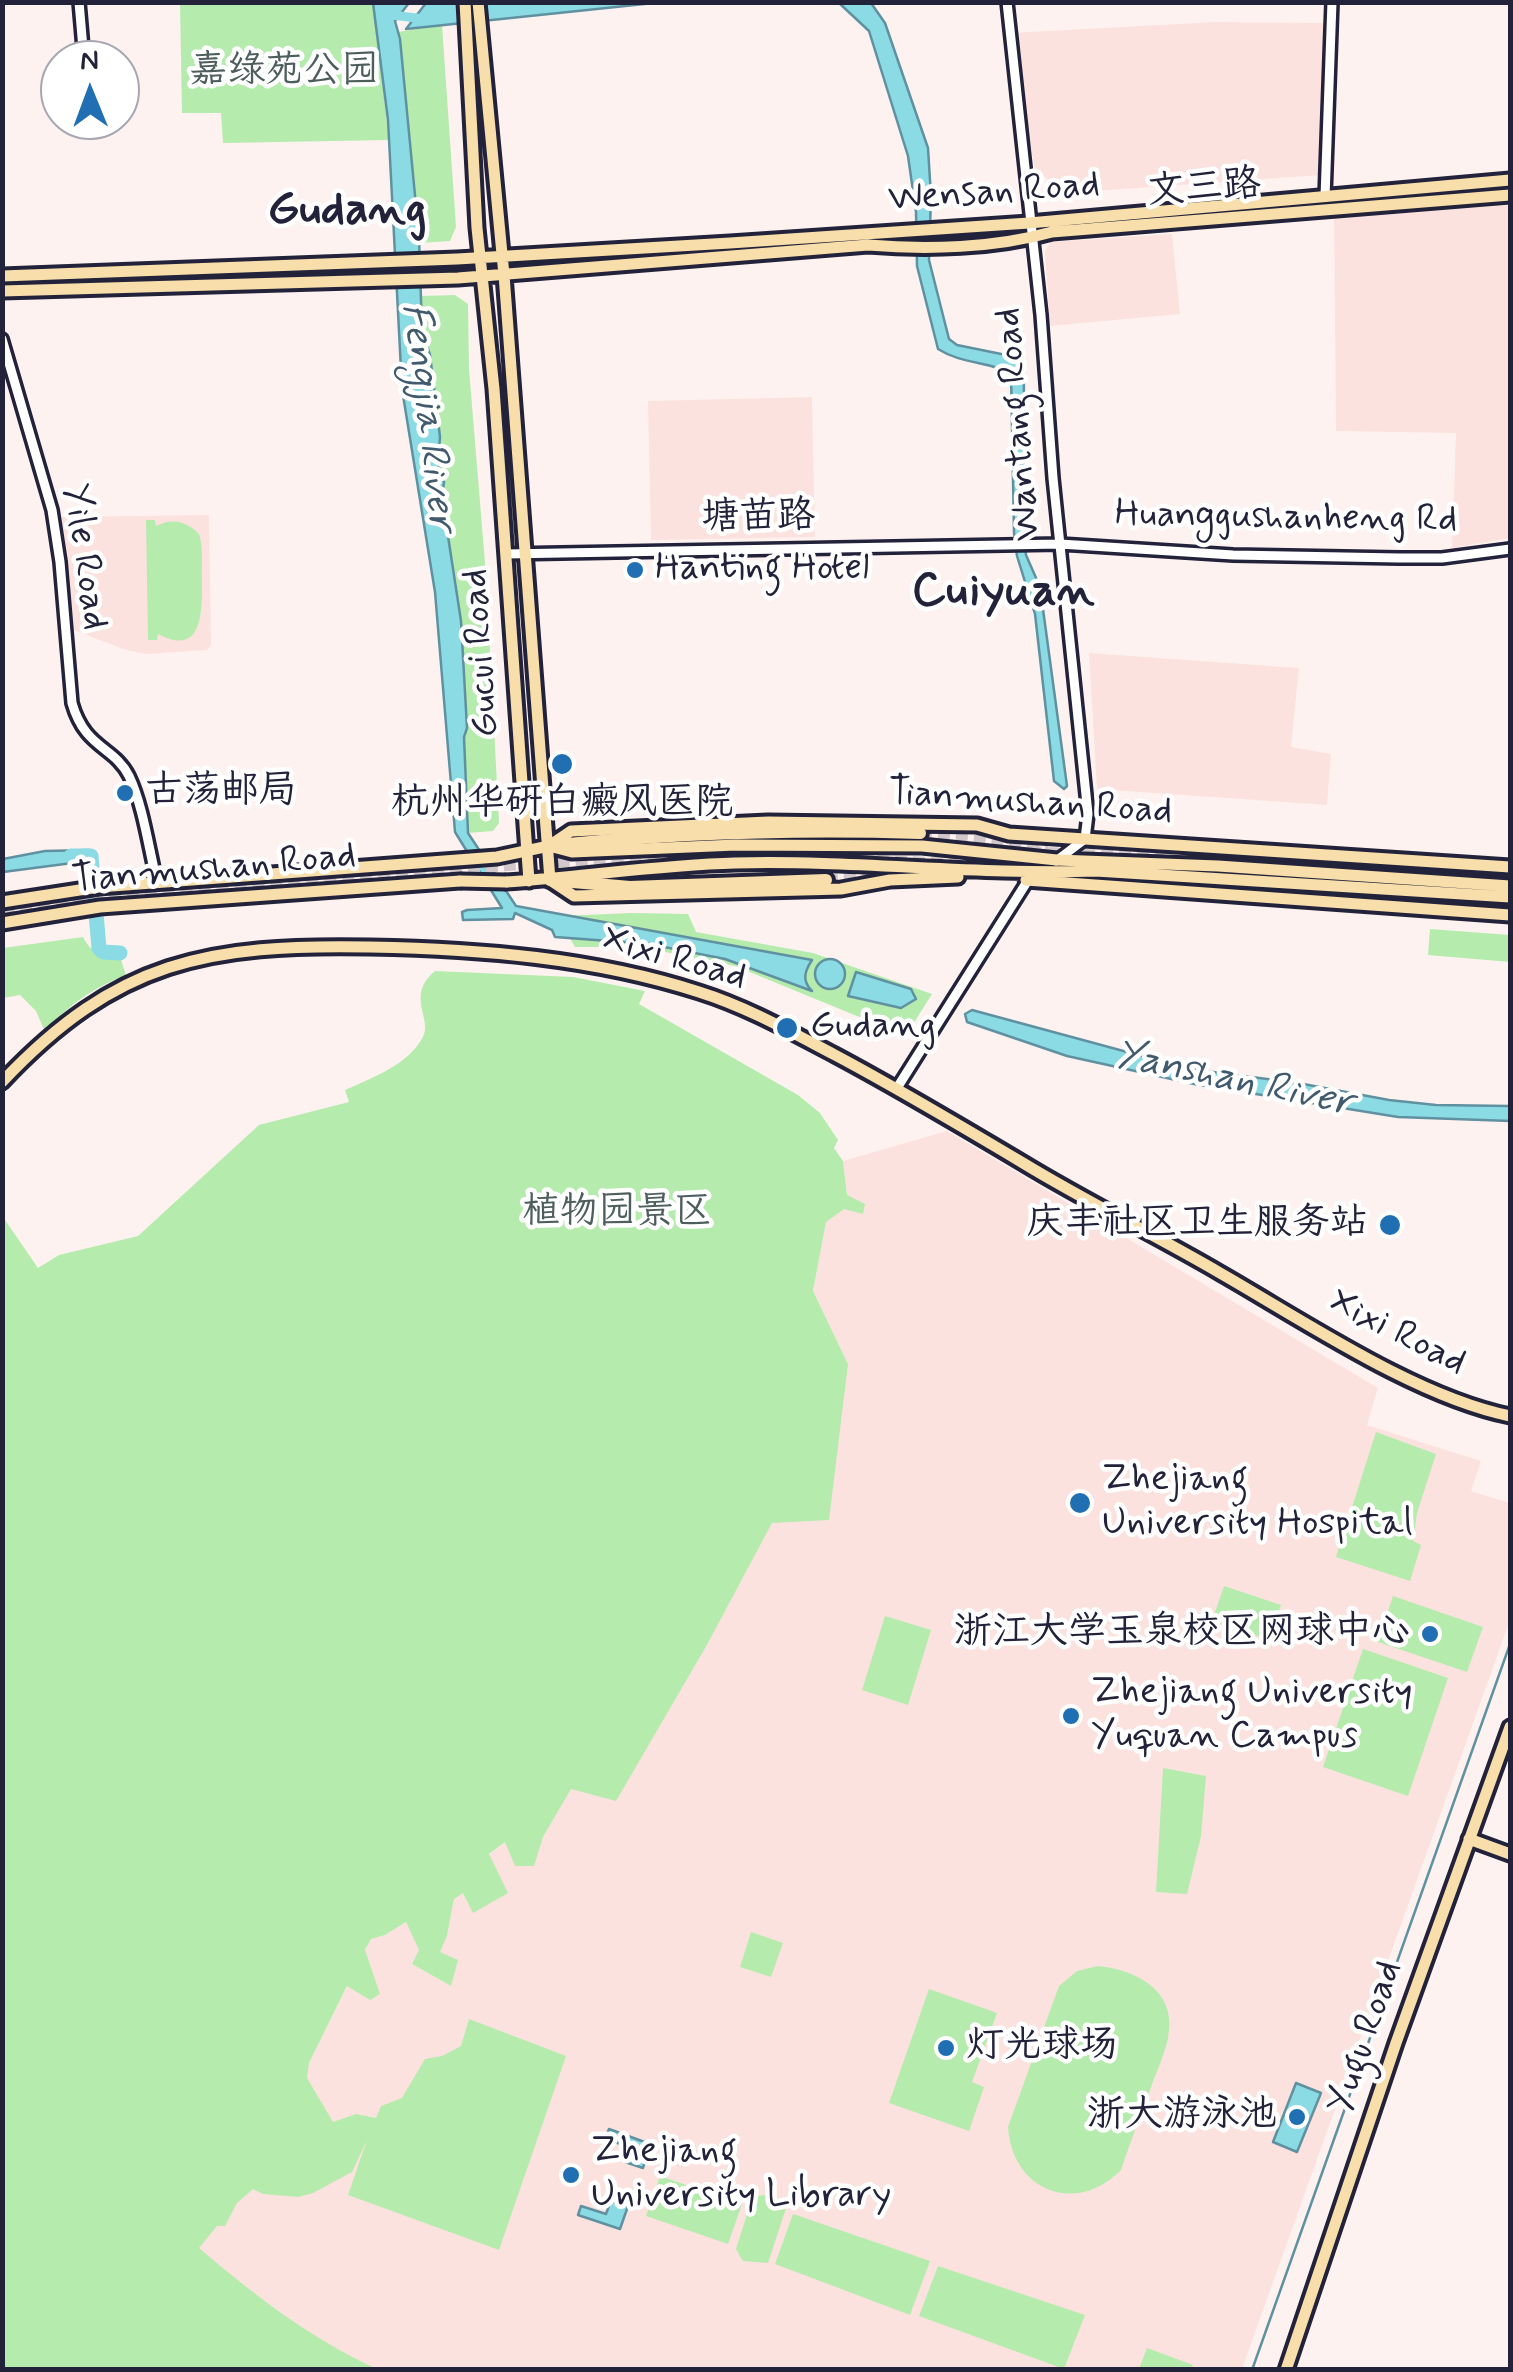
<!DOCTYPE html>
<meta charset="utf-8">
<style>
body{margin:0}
#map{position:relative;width:1513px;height:2372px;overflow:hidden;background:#fef2f0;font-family:Mynerve,sans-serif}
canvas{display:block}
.frame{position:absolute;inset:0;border:5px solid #22223b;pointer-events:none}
.north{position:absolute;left:40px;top:40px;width:100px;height:100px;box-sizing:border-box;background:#fff;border:2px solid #a7a7b1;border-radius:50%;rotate:359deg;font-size:28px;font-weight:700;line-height:40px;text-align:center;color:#22223b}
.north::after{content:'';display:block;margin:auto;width:35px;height:45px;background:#1f6fb2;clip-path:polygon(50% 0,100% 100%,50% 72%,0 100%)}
</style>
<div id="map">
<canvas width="1513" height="2372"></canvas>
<div class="frame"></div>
<div class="north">N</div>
</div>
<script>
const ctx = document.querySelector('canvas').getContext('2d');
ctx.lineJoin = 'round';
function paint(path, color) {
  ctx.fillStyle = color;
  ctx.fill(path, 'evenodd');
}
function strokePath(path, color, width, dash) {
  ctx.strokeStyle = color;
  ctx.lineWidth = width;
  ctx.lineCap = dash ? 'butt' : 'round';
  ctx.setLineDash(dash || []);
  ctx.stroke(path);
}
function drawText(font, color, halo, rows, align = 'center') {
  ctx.font = font + ' Mynerve,"LXGW WenKai TC",sans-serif';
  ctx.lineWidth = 9;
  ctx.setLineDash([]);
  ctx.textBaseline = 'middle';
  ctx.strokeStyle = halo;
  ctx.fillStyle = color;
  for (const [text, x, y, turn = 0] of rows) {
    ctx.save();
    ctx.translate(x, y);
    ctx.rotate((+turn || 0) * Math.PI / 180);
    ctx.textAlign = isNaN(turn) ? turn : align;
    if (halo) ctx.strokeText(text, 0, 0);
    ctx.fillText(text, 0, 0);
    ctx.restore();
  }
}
paint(new Path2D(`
 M1215 22 1324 23 1322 175 1066 193 1035 170 1011 33Z
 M1510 205V538L1452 548 1456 433 1336 431 1334 218Z
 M1172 234 1180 314 1050 326 1045 251 1051 242Z
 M812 397 815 537 651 540 648 401Z
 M209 515 211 645 207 650 146 654 123 649 71 629 67 554 61 517Z
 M1089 653 1299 668 1291 747 1331 754 1327 805 1097 789Z
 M947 1131 1378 1388 1367 1425 1481 1461 1471 1491 1510 1503V1620L1242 2369H3L2 2341 237 2181 331 2123 304 2073 371 1939 385 1935 406 1922 420 1951 412 1964 451 1986 439 1953 447 1936 454 1899 463 1893 489 1855 506 1841 533 1865 543 1837 571 1788 708 1643 772 1522 848 1364 813 1291 826 1222 847 1194 843 1161Z`), '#fce2de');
paint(new Path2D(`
 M180 3H373L389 140 223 143 221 113H182Z
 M442 25 456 227 450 241 419 243 398 32Z
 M455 295 468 304 469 369 486 575 499 823 493 831 468 833 464 737 467 728 461 621 442 497 444 482 438 464 440 437 430 355C420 337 420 317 420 296Z
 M146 520H155L156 526C173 518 186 521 199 534 204 549 201 567 202 583 202 614 202 657 158 634L157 640H148Z
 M632 913 688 914 696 932 813 953 932 994 910 1029 896 1032 735 966 640 947H575L557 916Z
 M1430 929 1510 935V962L1428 955Z
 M83 937C91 953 102 956 120 957L126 975C93 988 68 1005 45 1032L36 1011 20 995 3 998V948Z
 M435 971 573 977 645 991 639 1004 798 1095 820 1113 838 1140 834 1148 843 1161 847 1195 865 1204 863 1214 844 1209 826 1222 813 1291 848 1364 829 1520 772 1523 708 1643 616 1801 571 1789 543 1837 534 1866H515L505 1842 489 1854 508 1893 473 1913 463 1893 454 1899 447 1936 440 1952 458 1960 451 1986 412 1964 419 1950 406 1922 385 1935 371 1939 365 1950 380 1994 370 2000 347 1986 309 2063 307 2078 333 2122 356 2114 376 2118 381 2106 402 2098 425 2059 442 2056 461 2046 469 2019 566 2056 499 2250 348 2195 367 2140 352 2172 313 2193 298 2197 263 2194 253 2189 237 2203 225 2226H217L199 2248C254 2295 311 2339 377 2369H3V1217L38 1268 59 1255 138 1236 259 1125 349 1102 345 1090C372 1078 408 1065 423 1037 433 1019 405 996 435 971Z
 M1376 1432 1436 1454 1417 1513 1413 1541 1421 1545 1410 1581 1336 1557Z
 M1224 1586 1281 1605 1269 1640 1212 1621Z
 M1393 1596 1483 1627 1467 1672 1378 1642Z
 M885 1616 931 1630 908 1705 862 1690Z
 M1363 1649 1448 1678 1408 1796 1323 1767Z
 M1163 1768 1206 1776 1201 1836 1187 1894 1156 1892Z
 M751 1932 783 1943 771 1977 740 1967Z
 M1098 1966C1137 1970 1178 1991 1168 2038 1164 2056 1156 2073 1150 2090 1140 2116 1130 2143 1121 2170 1076 2216 1012 2191 1008 2127L1059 1986 1077 1971Z
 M929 1989 997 2013 972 2082 984 2087 969 2131 889 2103Z
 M660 2176 742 2204 728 2244 646 2216Z
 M766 2195 783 2200 786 2208 768 2263 743 2261 736 2249 751 2202 756 2196Z
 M793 2214 930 2261 910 2315 775 2264Z
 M938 2266 1085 2315 1064 2369 919 2316Z
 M1147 2348 1193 2365 1191 2369H1139Z`), '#b5ebad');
const water = new Path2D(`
 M373 3H409L395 21 400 39 419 237 422 331 430 355 440 437 438 464 444 482 442 497 461 621 467 728 464 737 468 833 516 906 812 960C804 972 802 981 812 991L725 959 649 944 555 937 552 930 515 913 513 919 463 920 462 912 467 910 502 908 455 832 435 592 402 389 388 120Z
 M426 3H654L406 29Z
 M839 3H871L885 23 928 148 931 196 929 260 949 339 957 345 1011 356 1019 360 1024 369 1023 532 1026 555 1040 587 1067 786 1064 789 1054 781 1035 614 1017 556 1014 533 1011 374C990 361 963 365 938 349L917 266 916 212 908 156 869 31Z
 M89 850 88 861 3 872V859L45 851Z
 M815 974a15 15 0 1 1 30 0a15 15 0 1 1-30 0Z
 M856 972 911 989 916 999 901 1008 848 996Z
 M972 1010 1190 1069 1298 1083 1389 1100 1436 1105 1510 1106V1121L1398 1117 1194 1084 1067 1056 967 1022 965 1014Z
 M1296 2083 1321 2093 1297 2152 1273 2142Z
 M609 2129 650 2144 643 2168 625 2162 630 2147 605 2139Z
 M611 2200 628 2206 620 2229 578 2215 581 2206 606 2214Z`);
paint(water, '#8adbe4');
strokePath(water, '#6091a0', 2.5);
strokePath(new Path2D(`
 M1252 2370 1510 1644`), '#6091a0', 2.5);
strokePath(new Path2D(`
 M392 15 424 19`), '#8adbe4', 9);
strokePath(new Path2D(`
 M71 856H91L99 948 103 952 120 953`), '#8adbe4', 15);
strokePath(new Path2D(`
 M920 833 993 838 1048 846
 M1029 852 1164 859
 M877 861 957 864
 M826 880 888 876
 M1431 898 1510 903
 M2 910 116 892 652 855 789 850`), '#d2c8cc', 12, [12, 6]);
const minor = new Path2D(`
 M79 2 84 60
 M1007 2 1041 315 1053 478 1088 814 1085 839 1056 861
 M1325 197 1332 2
 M2 339 52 510 60 562 72 703C85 749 114 746 129 776 143 805 149 850 157 882
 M506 554 1060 544 1233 555 1399 558H1442L1510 549
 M897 1088 1030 877`);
const major = new Path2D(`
 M465 2 477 228 494 389 529 881
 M478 2 504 275 550 880
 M2 276 457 259 730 243 1029 223 1510 180
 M2 291 458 278 868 245C927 250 995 248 1052 232L1510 195
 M553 847 572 852 736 845 922 846 1057 860 1218 866 1510 886
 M550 880 574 896 841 889 890 880 958 877
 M1026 880 1510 915
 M506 882C582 877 658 865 735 863 856 860 976 875 1096 871L1510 897
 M2 902 99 887 497 857 549 846 571 831 768 822 977 825 1009 834 1510 867
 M2 923 100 907 460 881
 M2 1082C117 960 208 944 370 947 480 949 594 958 699 992 747 1007 791 1032 835 1055 899 1089 961 1126 1023 1163 1087 1202 1155 1235 1220 1273 1304 1321 1416 1397 1510 1416
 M1469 1839 1510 1854
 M1286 2370 1396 2043 1510 1727`);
const highway = new Path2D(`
 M549 846C673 833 795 829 920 833
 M550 880 630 887 826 880`);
strokePath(minor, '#22223b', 16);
strokePath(major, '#22223b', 19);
strokePath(highway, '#22223b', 20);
strokePath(minor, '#fff', 9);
strokePath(major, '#f8deab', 11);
strokePath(highway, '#f8deab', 12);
const majorBridge = new Path2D(`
 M460 881 506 882`);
strokePath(majorBridge, '#22223b', 19, []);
strokePath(majorBridge, '#f8deab', 11);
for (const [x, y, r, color] of [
 [635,570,10,"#1f6fb2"],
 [562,764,12,"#1f6fb2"],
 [125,793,10,"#1f6fb2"],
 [787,1028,12,"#1f6fb2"],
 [1390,1225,12,"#1f6fb2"],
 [1080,1503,12,"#1f6fb2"],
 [1430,1634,10,"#1f6fb2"],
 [1071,1716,10,"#1f6fb2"],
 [946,2048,10,"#1f6fb2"],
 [1297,2117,10,"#1f6fb2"],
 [571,2175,10,"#1f6fb2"]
]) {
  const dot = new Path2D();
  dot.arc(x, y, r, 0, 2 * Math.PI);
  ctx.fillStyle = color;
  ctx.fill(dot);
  strokePath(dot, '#fff', 4);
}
drawText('38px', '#4e5e5d', '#fff', [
 ["嘉绿苑公园",284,73],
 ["植物园景区",617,1214]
]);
drawText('38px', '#22223b', '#fff', [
 ["文三路",1204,190,-4],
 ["Wensan Road",994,194,-4],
 ["Wantang Road",1020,424,-95],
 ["塘苗路",758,519,-1],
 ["Huanggushanheng Rd",1286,519,1],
 ["Yile Road",83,557,82],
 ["Gucui Road",483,653,-94],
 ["Tianmushan Road",1030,804,4],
 ["Tianmushan Road",214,870,-5],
 ["Xixi Road",674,960,16],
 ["Xixi Road",1397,1334,27],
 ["Yugu Road",1367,2038,-71]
]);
drawText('38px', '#22223b', '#fff', [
 ["Hanting Hotel",655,570],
 ["古荡邮局",145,793],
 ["杭州华研白癜风医院",562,805,"center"],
 ["Gudang",810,1028],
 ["庆丰社区卫生服务站",1368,1225,"right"],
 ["Zhejiang",1102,1481],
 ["University Hospital",1102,1525],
 ["浙江大学玉泉校区网球中心",1410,1634,"right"],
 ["Zhejiang University",1091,1694],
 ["Yuquan Campus",1091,1738],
 ["灯光球场",966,2048],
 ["浙大游泳池",1277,2117,"right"],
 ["Zhejiang",591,2153],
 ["University Library",591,2197]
], 'left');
drawText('italic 40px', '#415a6e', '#fff', [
 ["Fengjia River",426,417,83],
 ["Yanshan River",1233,1081,12]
]);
drawText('bold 48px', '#22223b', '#fff', [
 ["Gudang",347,213],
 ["Cuiyuan",1003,594]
]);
</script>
